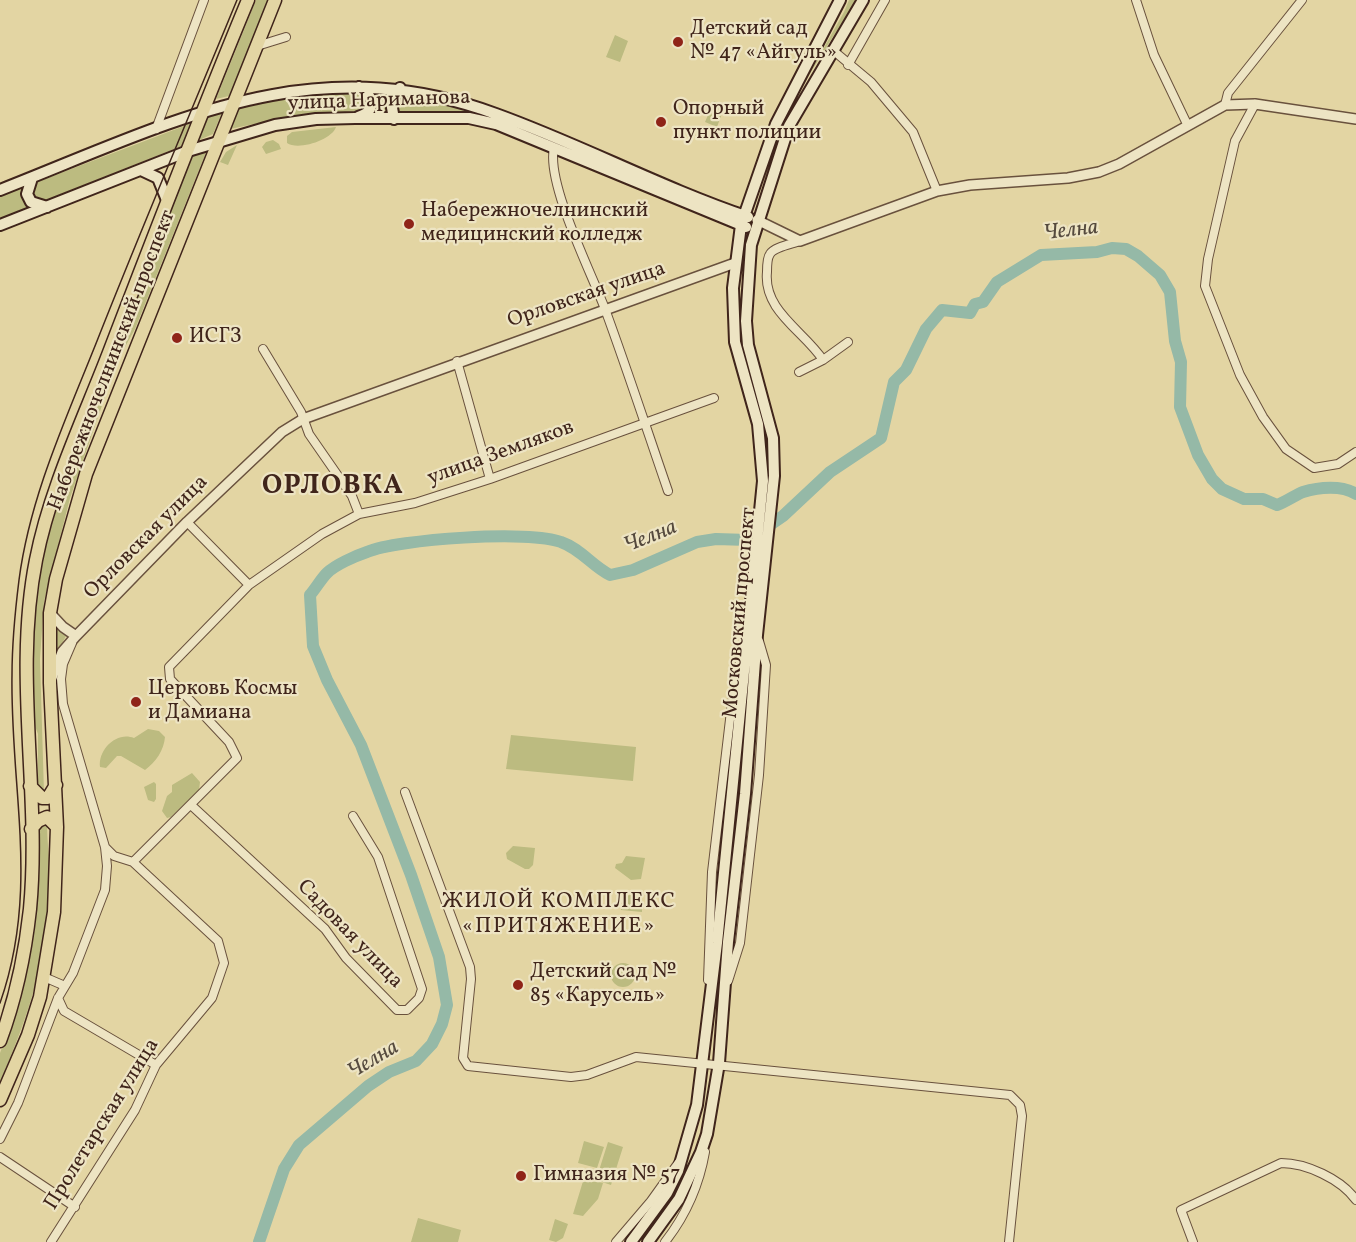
<!DOCTYPE html>
<meta charset="utf-8">
<style>
body{margin:0}
canvas{display:block;background:#e3d5a3}
</style>
<canvas width="1356" height="1242"></canvas>
<script>
const ctx = document.querySelector('canvas').getContext('2d');
ctx.lineJoin = 'round';
function paint(path, color) {
  ctx.fillStyle = color;
  ctx.fill(path, 'evenodd');
}
function strokePath(path, color, width, dash) {
  ctx.strokeStyle = color;
  ctx.lineWidth = width;
  ctx.lineCap = dash ? 'butt' : 'round';
  ctx.setLineDash(dash || []);
  ctx.stroke(path);
}
function drawText(font, color, halo, rows, align = 'center') {
  ctx.font = font + ' Vollkorn,serif';
  ctx.lineWidth = 4.5;
  ctx.setLineDash([]);
  ctx.textBaseline = 'middle';
  ctx.strokeStyle = halo;
  ctx.fillStyle = color;
  for (const [text, x, y, turn = 0] of rows) {
    ctx.save();
    ctx.translate(x, y);
    ctx.rotate((+turn || 0) * Math.PI / 180);
    ctx.textAlign = isNaN(turn) ? turn : align;
    if (halo) ctx.strokeText(text, 0, 0);
    ctx.fillText(text, 0, 0);
    ctx.restore();
  }
}
paint(new Path2D(`
 M256 0H269L229 96 216 99Z
 M849 0H856L804 83 844 12Z
 M615 35 628 41 620 62 606 57Z
 M373 91 392 92 386 106 388 115H370Z
 M332 93H360L365 96 368 105 362 112 302 114 230 129 238 106Z
 M397 96 437 101 467 111 463 115 397 114Z
 M714 101 725 105 717 127 705 122Z
 M223 110 213 134 199 140 209 115Z
 M192 123 184 145 41 202 32 196 33 186 37 182Z
 M336 127C332 140 298 151 287 143V136L292 132Z
 M273 140 279 144 281 149 266 154 262 147 266 142Z
 M237 145 228 165 220 162 226 152Z
 M207 150 135 329 120 356 113 353 193 156Z
 M22 184 23 197 28 206 34 207 0 220V194Z
 M111 361 116 365 70 498 44 601 40 659 44 793H38V734L32 718 33 620 41 566 58 499Z
 M54 623 66 636 53 660Z
 M148 729 159 731 165 737C164 750 156 762 145 770L121 756H117L106 768 100 767C98 749 117 731 134 738Z
 M511 735 636 747 633 781 506 769Z
 M192 773 200 782 199 790 171 817 167 818 162 811 167 796 172 792V785Z
 M154 782 156 784V799L154 802 148 800 144 787Z
 M39 823H47C47 840 49 856 50 873 53 946 28 1017 0 1082V1053L22 991 30 955 38 894Z
 M513 846 535 848 533 865 529 869H525L507 859 506 853Z
 M626 856 645 858 641 879 631 880 615 868 616 864 622 863Z
 M634 894 642 905V912L621 910 622 897Z
 M611 975a12 12 0 1 1 24 0a12 12 0 1 1-24 0Z
 M584 1141 604 1147 597 1168 578 1163Z
 M608 1142 623 1147 611 1185 596 1180Z
 M584 1178 603 1183 598 1199 583 1216 573 1214Z
 M418 1218 461 1230 458 1242H411Z
 M555 1219 568 1224 563 1238 556 1242 549 1240Z`), '#bcbb80');
strokePath(new Path2D(`
 M259 1242 284 1169 299 1145 368 1086 389 1072 416 1061 432 1044 442 1024 447 1005 439 957 411 875 361 745 327 680 313 646 310 595C316 588 321 579 327 573 335 565 355 556 367 552 397 539 531 530 561 542 581 549 592 566 610 575L633 570 697 542 716 539 748 540 783 516 830 472 881 438 894 382 906 370 926 329 942 310 970 313 975 304 983 302 997 282 1041 255 1097 252 1112 248 1126 249 1138 256 1160 275 1170 292 1175 341 1181 362 1180 407 1198 455 1212 479 1222 489 1244 499H1263L1277 505C1286 502 1297 494 1303 492 1319 487 1342 485 1356 494`), '#95b9a7', 12);
const minor = new Path2D(`
 M1136 0 1154 55 1187 124
 M257 46 286 37
 M835 52 871 82 913 132 937 191
 M848 65 885 0
 M1255 104 1235 141 1208 259 1205 286 1240 375 1263 417 1286 449 1314 468 1338 464 1356 452
 M1225 105 1228 93 1302 0
 M156 129 204 0
 M554 148C546 183 591 272 605 309 627 369 647 430 668 491
 M800 241C792 244 774 247 770 254 767 258 767 267 767 272 763 311 804 331 823 360
 M263 349 301 412 309 434 352 496 359 514
 M457 361 490 479
 M799 372 823 360 848 342
 M187 522 249 585
 M405 792 470 967 471 979 463 1058 468 1066 571 1077 587 1075 636 1057 1010 1095 1020 1105 1022 1116 1009 1242
 M191 805 325 929 346 958 397 1010H407L419 998 422 989 378 857 353 816
 M105 847 114 856 133 862
 M133 862 237 758 229 742 170 679 169 667 249 585 322 534 359 514 415 503 490 479 714 398
 M44 977 65 986
 M708 980 712 872 731 711 737 670 743 656
 M728 981 740 943 759 775 766 665 759 641
 M58 998 64 1011 156 1065
 M0 1139 18 1103 58 998 73 973 105 890 107 866 105 847 63 704 61 679 63 664 72 643
 M0 1157 75 1207
 M51 1242 135 1110 156 1065 212 998 224 963 218 941 133 862
 M616 1242 651 1201 679 1162
 M665 1242C687 1214 699 1186 705 1152
 M1193 1242 1181 1210 1281 1163C1306 1163 1341 1179 1356 1200`);
const tertiary = new Path2D(`
 M757 220 800 241 937 191 970 185 1068 178 1099 172 1119 164 1225 105 1255 104 1356 119
 M50 613 63 627 76 636
 M52 678 62 652 76 636 187 522 282 432 303 419 735 263`);
const secondary = new Path2D(`
 M358 117C378 111 373 95 359 87
 M394 119 391 102 400 88
 M141 170 158 178 167 200
 M32 178 27 194 31 202 47 207
 M0 190C171 123 310 46 496 114 582 145 662 188 748 217
 M0 225 188 151 275 125 316 119 355 118H469L496 124 746 227
 M631 1242 667 1193 678 1171 697 1105 717 943 763 481 758 424 735 342 733 288 741 225 776 124 840 0
 M648 1242 679 1199 701 1152 707 1134 719 1063 728 942 745 794 757 635 774 476 773 438 748 345 746 321 751 245 789 126 863 0`);
const primary = new Path2D(`
 M30 786 42 798H48L56 785
 M31 829 38 821 47 817 57 827
 M0 1041C16 998 25 955 30 909 41 794 13 675 36 560 50 488 84 418 110 350 155 233 200 115 248 0
 M0 1100 28 1035 40 997 54 912 57 827 50 683V613L56 579 86 474 275 0`);
strokePath(minor, '#69513d', 10);
strokePath(tertiary, '#69513d', 12);
strokePath(secondary, '#40251b', 14);
strokePath(primary, '#40251b', 15);
strokePath(minor, '#ede4c3', 8);
strokePath(tertiary, '#ede4c3', 9);
strokePath(secondary, '#ede4c3', 10);
strokePath(primary, '#e3d5a3', 12);
strokePath(new Path2D(`
 M0 1003C40 889 10 790 12 675 12 643 15 612 19 580 30 496 66 419 97 341 142 227 190 114 237 0`), '#40251b', 1.5);
for (const [x, y, r, color] of [
 [678,42,6,"#8f2418"],
 [661,122,6,"#8f2418"],
 [409,224,6,"#8f2418"],
 [177,338,6,"#8f2418"],
 [136,702,6,"#8f2418"],
 [518,985,6,"#8f2418"],
 [521,1176,6,"#8f2418"]
]) {
  const dot = new Path2D();
  dot.arc(x, y, r, 0, 2 * Math.PI);
  ctx.fillStyle = color;
  ctx.fill(dot);
  strokePath(dot, '#ede4c3', 2);
}
drawText('21px', '#40251b', '#ede4c3', [
 ["Детский сад",690,30],
 ["№ 47 «Айгуль»",690,54],
 ["Опорный",673,110],
 ["пункт полиции",673,134],
 ["Набережночелнинский",421,212],
 ["медицинский колледж",421,236],
 ["ИСГЗ",189,338],
 ["Церковь Космы",148,690],
 ["и Дамиана",148,714],
 ["Детский сад №",530,973],
 ["85 «Карусель»",530,997],
 ["Гимназия № 57",533,1176]
], 'left');
drawText('21px', '#40251b', '#ede4c3', [
 ["улица Нариманова",379,102,-2],
 ["Орловская улица",587,296,-19],
 ["Набережночелнинский проспект",113,361,-69],
 ["улица Земляков",501,454,-20],
 ["Орловская улица",147,538,-45],
 ["Московский проспект",741,613,-85],
 ["Садовая улица",349,935,46],
 ["Пролетарская улица",103,1125,-58]
]);
drawText('italic 22px', '#554a3e', '#ede4c3', [
 ["Челна",1071,232,-7],
 ["Челна",651,538,-22],
 ["Челна",374,1061,-31]
]);
ctx.letterSpacing = '1.5px';
drawText('22px', '#40251b', '#ede4c3', [
 ["ЖИЛОЙ КОМПЛЕКС",559,903],
 ["«ПРИТЯЖЕНИЕ»",559,928]
]);
ctx.letterSpacing = '0px';
ctx.letterSpacing = '1.5px';
drawText('bold 27px', '#40251b', '#ede4c3', [
 ["ОРЛОВКА",333,488]
]);
ctx.letterSpacing = '0px';
</script>
